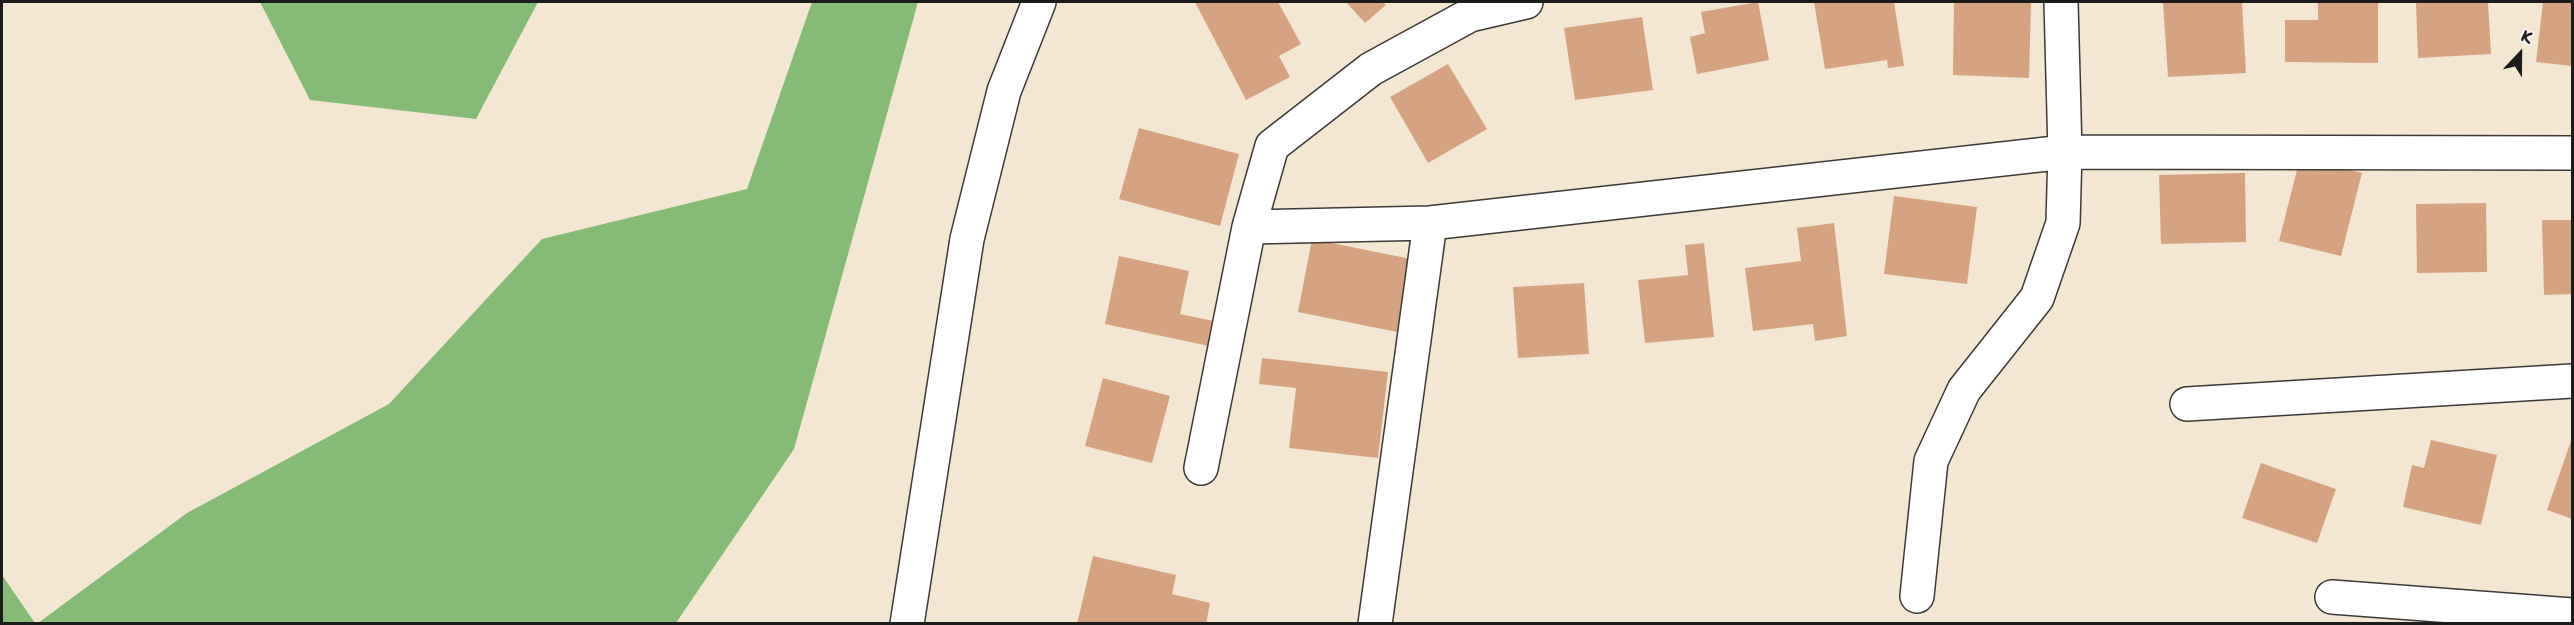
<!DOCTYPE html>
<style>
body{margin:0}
#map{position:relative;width:2574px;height:625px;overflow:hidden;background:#f3e7d3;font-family:"Shantell Sans",sans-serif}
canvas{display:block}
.frame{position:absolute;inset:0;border:3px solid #1c1c1c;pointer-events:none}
.north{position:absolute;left:2490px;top:24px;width:60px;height:60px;-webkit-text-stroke:4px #f6f6f2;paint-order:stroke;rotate:22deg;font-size:16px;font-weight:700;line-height:24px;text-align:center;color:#1c1c1c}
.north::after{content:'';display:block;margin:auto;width:21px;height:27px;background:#1c1c1c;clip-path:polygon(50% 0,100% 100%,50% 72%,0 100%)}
</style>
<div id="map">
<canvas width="2574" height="625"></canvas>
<div class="frame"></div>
<div class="north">K</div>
</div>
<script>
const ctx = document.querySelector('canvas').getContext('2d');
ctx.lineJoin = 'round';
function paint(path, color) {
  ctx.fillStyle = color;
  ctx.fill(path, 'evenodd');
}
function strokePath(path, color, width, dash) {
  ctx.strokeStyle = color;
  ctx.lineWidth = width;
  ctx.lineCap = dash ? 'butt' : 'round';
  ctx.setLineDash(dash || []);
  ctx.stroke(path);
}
paint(new Path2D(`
 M260 2H538L476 119 310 100Z
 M812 2H918L794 449 676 623H38L187 513 389 404 542 239 747 189Z
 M2 575 35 623H2Z`), '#85bb77');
paint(new Path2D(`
 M1195 2H1278L1301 44 1279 56 1290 77 1246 100Z
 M1346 2H1383L1386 5 1365 23Z
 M1758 2 1769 60 1697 74 1690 37 1705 33 1701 12Z
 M1814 2H1894L1904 66 1888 68 1887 60 1825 69Z
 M1954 2H2031L2029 78 1953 75Z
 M2192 2H2242L2246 73 2168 77 2163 3Z
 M2318 2H2378V63L2285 62V20H2318Z
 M2416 2H2488L2491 54 2418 58Z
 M2543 2H2572V66L2536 62Z
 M1642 17 1653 90 1575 100 1564 28Z
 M1448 64 1487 129 1428 163 1390 97Z
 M1139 128 1239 154 1220 226 1119 199Z
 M2300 158 2362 173 2341 256 2279 241Z
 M2245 173 2246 242 2161 244 2159 175Z
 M1894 196 1977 207 1967 284 1884 274Z
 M2486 203 2487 272 2417 273 2416 204Z
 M2542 220H2572V294L2544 295Z
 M1834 223 1847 336 1815 341 1813 324 1753 331 1745 268 1801 261 1797 228Z
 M1312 239 1411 259 1397 332 1298 312Z
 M1704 243 1714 337 1645 343 1638 280 1688 275 1685 245Z
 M1119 256 1189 271 1180 314 1214 321 1209 346 1105 324Z
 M1584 283 1589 354 1518 358 1513 287Z
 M1262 358 1388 372 1378 458 1289 448 1296 388 1259 384Z
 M1103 378 1170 396 1152 463 1085 446Z
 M2572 438V519L2547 510Z
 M2431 440 2497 455 2481 525 2403 507 2412 465 2424 468Z
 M2261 463 2336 489 2317 543 2242 518Z
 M1093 556 1176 575 1172 594 1210 603 1206 624H1077Z`), '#d5a382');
const minor = new Path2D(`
 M1249 227 1430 223 2065 152 2572 153
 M2187 404 2572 381
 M1201 468 1249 227 1272 146 1371 69 1470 15 1526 2
 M1917 596 1931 461 1964 390 2037 298 2063 223 2065 152 2061 2
 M2332 597 2572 615
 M1375 624 1430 223`);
const tertiary = new Path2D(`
 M907 624 967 239 1004 91 1039 2`);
strokePath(minor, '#3c3a37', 36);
strokePath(tertiary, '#3c3a37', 36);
strokePath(minor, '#fff', 33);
strokePath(tertiary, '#fff', 33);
</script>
